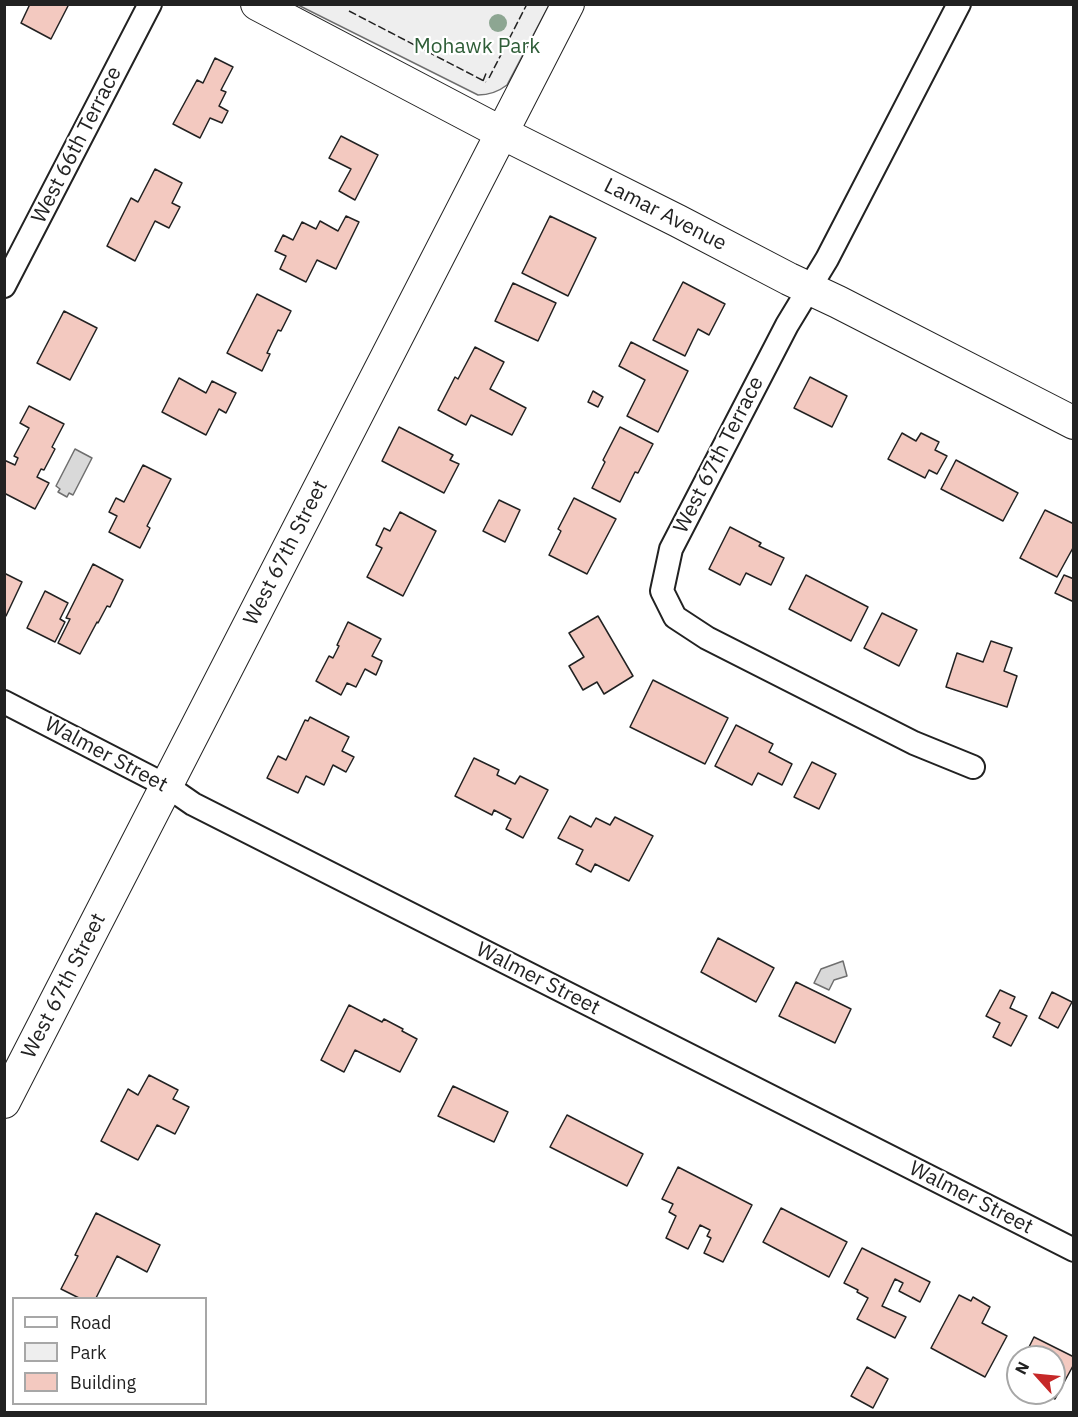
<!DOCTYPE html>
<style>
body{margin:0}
#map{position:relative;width:1078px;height:1417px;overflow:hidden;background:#fff;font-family:"IBM Plex Sans",sans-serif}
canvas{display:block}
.frame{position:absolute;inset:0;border:6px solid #222;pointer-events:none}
.legend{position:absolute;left:12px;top:1297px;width:195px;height:108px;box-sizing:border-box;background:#fff;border:2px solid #a7a7a7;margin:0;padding:8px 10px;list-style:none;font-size:18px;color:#222}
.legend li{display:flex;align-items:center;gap:12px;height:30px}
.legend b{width:30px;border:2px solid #a7a7a7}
.north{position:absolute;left:1006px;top:1345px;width:60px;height:60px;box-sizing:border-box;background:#fff;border:2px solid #a7a7a7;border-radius:50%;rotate:297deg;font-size:16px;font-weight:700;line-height:24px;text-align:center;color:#222}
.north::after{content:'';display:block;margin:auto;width:21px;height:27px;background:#c62828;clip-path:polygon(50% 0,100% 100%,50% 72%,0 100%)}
</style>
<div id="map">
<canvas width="1078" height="1417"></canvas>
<div class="frame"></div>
<ul class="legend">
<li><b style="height:8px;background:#fff"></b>Road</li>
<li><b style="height:16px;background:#eee"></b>Park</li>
<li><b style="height:16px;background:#f3c9c0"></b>Building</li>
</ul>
<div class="north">N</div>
</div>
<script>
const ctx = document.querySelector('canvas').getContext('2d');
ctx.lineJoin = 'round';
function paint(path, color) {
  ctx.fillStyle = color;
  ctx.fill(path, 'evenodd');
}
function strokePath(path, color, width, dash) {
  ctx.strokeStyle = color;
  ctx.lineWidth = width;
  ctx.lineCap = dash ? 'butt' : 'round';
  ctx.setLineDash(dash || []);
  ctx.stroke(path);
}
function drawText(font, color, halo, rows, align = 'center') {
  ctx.font = font + ' "IBM Plex Sans",sans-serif';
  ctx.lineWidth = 4.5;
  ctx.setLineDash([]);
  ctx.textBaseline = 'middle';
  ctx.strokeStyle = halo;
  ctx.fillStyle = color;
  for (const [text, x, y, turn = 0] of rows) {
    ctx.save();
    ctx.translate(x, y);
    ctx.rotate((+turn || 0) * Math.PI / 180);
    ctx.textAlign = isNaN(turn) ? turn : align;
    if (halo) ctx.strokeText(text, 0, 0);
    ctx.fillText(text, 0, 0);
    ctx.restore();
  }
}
const green = new Path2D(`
 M298 5H549L507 85C498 92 489 95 478 95Z`);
paint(green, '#eee');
strokePath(green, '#6f6f6f', 1.5);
const water = new Path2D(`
 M75 449 92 458 73 495 69 493 67 497 58 492 60 489 56 486Z
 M843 961 847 976 834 980 829 990 814 983 821 969Z`);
paint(water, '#d9d9d9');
strokePath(water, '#6f6f6f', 1.5);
const building = new Path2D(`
 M30 4H69L51 39 21 23Z
 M215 58 233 67 221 90 226 92 219 106 228 111 222 123 210 118 200 138 173 124 197 80 203 83Z
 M341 136 378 155 355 200 339 191 351 169 329 158Z
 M155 169 182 183 172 203 180 207 169 228 155 221 135 261 107 246 131 198 138 202Z
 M346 216 359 222 336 269 317 260 306 282 280 269 286 256 275 251 283 235 293 240 302 222 316 229 320 221 338 231Z
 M550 216 596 238 568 296 522 273Z
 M683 282 725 304 709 335 698 329 685 356 653 340Z
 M513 283 556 303 538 341 495 321Z
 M257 294 291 311 281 331 278 330 267 353 270 354 262 371 227 353Z
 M64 311 97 328 70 380 37 363Z
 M631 342 688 371 658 432 627 416 645 380 619 366Z
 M475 347 504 362 490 389 526 408 512 435 471 415 466 425 438 410 455 377 458 379Z
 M810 377 847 396 832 427 794 408Z
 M179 378 206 393 212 381 236 393 226 413 219 409 206 435 162 412Z
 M593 391 603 397 598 407 588 402Z
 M29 406 64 424 52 447 55 449 44 470 41 469 37 477 49 483 35 509 4 493V460L15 465 18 458 14 456 29 428 20 423Z
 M399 427 453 455 450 460 459 464 444 493 382 461Z
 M620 427 653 444 638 473 635 472 620 502 592 488 605 462 603 460Z
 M902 433 916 441 921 433 939 442 935 450 947 456 937 474 929 470 925 478 888 459Z
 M956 460 1018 493 1003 521 941 489Z
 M143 465 171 479 147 526 150 528 140 548 109 532 117 516 109 512 116 498 124 502Z
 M574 498 616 519 587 574 549 555 561 531 558 529Z
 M499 500 520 510 505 542 483 531Z
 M1045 510 1074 524V546L1057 577 1020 558Z
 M400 512 436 531 403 596 367 577 382 548 376 545 384 528 390 531Z
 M730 527 761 543 759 546 784 558 771 585 746 573 740 585 709 569Z
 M93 564 123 580 110 607 107 606 98 623 97 622 80 654 58 643 70 619 66 618Z
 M4 573 22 582 6 616 4 615Z
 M806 575 868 607 851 641 789 609Z
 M1064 575 1074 579V602L1055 593Z
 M45 591 68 603 60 619 65 622 55 642 27 628Z
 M882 613 917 630 899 666 864 648Z
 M598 616 633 676 604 694 597 682 583 690 569 666 584 657 569 633Z
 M348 622 381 639 372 656 382 661 376 675 365 669 356 687 347 683 341 695 316 681 329 656 333 658 339 646 337 645Z
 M991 641 1012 648 1004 671 1017 676 1007 707 946 687 957 653 983 662Z
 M653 680 728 718 705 764 630 727Z
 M310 717 349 737 342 751 354 757 346 772 333 765 324 785 306 776 298 793 267 778 278 756 286 760 305 720 308 721Z
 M736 725 773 744 769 752 792 764 782 785 758 773 752 785 715 766Z
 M474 758 499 770 497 775 515 784 520 776 548 790 523 838 506 829 511 819 494 810 492 815 455 796Z
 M812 762 836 774 819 809 794 797Z
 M570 816 591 827 596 818 610 825 615 817 653 836 629 881 595 864 591 872 576 864 583 850 558 838Z
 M718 938 774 968 756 1002 701 972Z
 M796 982 851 1009 835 1043 779 1016Z
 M1000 990 1015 997 1010 1008 1027 1016 1011 1046 993 1037 1000 1023 986 1016Z
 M1052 992 1072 1002 1058 1028 1039 1018Z
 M349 1005 382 1022 384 1019 403 1029 402 1031 417 1039 400 1072 355 1050 344 1072 321 1060Z
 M149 1075 178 1090 173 1099 189 1107 175 1134 157 1125 138 1160 101 1141 128 1089 138 1095Z
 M453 1086 508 1112 494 1142 438 1116Z
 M567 1115 643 1154 627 1186 550 1147Z
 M678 1167 752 1205 723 1262 704 1253 711 1238 707 1236 710 1230 700 1225 688 1249 666 1238 676 1216 669 1212 673 1204 662 1199Z
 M781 1208 847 1242 829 1277 763 1242Z
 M96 1213 160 1245 147 1272 117 1256 96 1298H79L61 1289 78 1256 75 1255Z
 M862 1248 930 1282 920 1302 899 1291 903 1283 895 1279 882 1306 906 1317 895 1338 857 1319 868 1298 857 1292 858 1290 844 1283Z
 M959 1295 971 1301 973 1297 990 1307 982 1323 1007 1336 985 1377 931 1348Z
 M1034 1337 1074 1357V1364L1055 1399 1044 1393H1054V1357H1024Z
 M867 1367 888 1379 873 1408 851 1396Z`);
paint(building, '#f3c9c0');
strokePath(building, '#222', 1.5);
const street = new Path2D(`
 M959 4 827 259 787 325 671 549 662 591 675 617 707 638 914 743 973 767
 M4 286 150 4
 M4 702 167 786 193 804 1074 1250`);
const secondary = new Path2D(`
 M257 4 502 133 678 221 789 279 838 302 1074 423
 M4 1102 568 4`);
strokePath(street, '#222', 26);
strokePath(secondary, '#222', 34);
strokePath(street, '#fff', 22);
strokePath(secondary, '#fff', 32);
strokePath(new Path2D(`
 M349 11 486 82
 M489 78 527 4
 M483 81 487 71`), '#222', 1.5, [8, 3]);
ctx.fillStyle = '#8da692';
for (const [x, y] of [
 [498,23]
]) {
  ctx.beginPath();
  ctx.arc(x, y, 9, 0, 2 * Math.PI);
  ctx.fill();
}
drawText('21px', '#2f5e38', '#fff', [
 ["Mohawk Park",477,47]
]);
drawText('21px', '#222', '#fff', [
 ["West 66th Terrace",77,145,-63],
 ["Lamar Avenue",665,215,27],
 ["West 67th Terrace",719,455,-63],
 ["West 67th Street",286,553,-63],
 ["Walmer Street",106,755,28],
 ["Walmer Street",538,979,27],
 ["West 67th Street",64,986,-63],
 ["Walmer Street",971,1198,27]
]);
</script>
